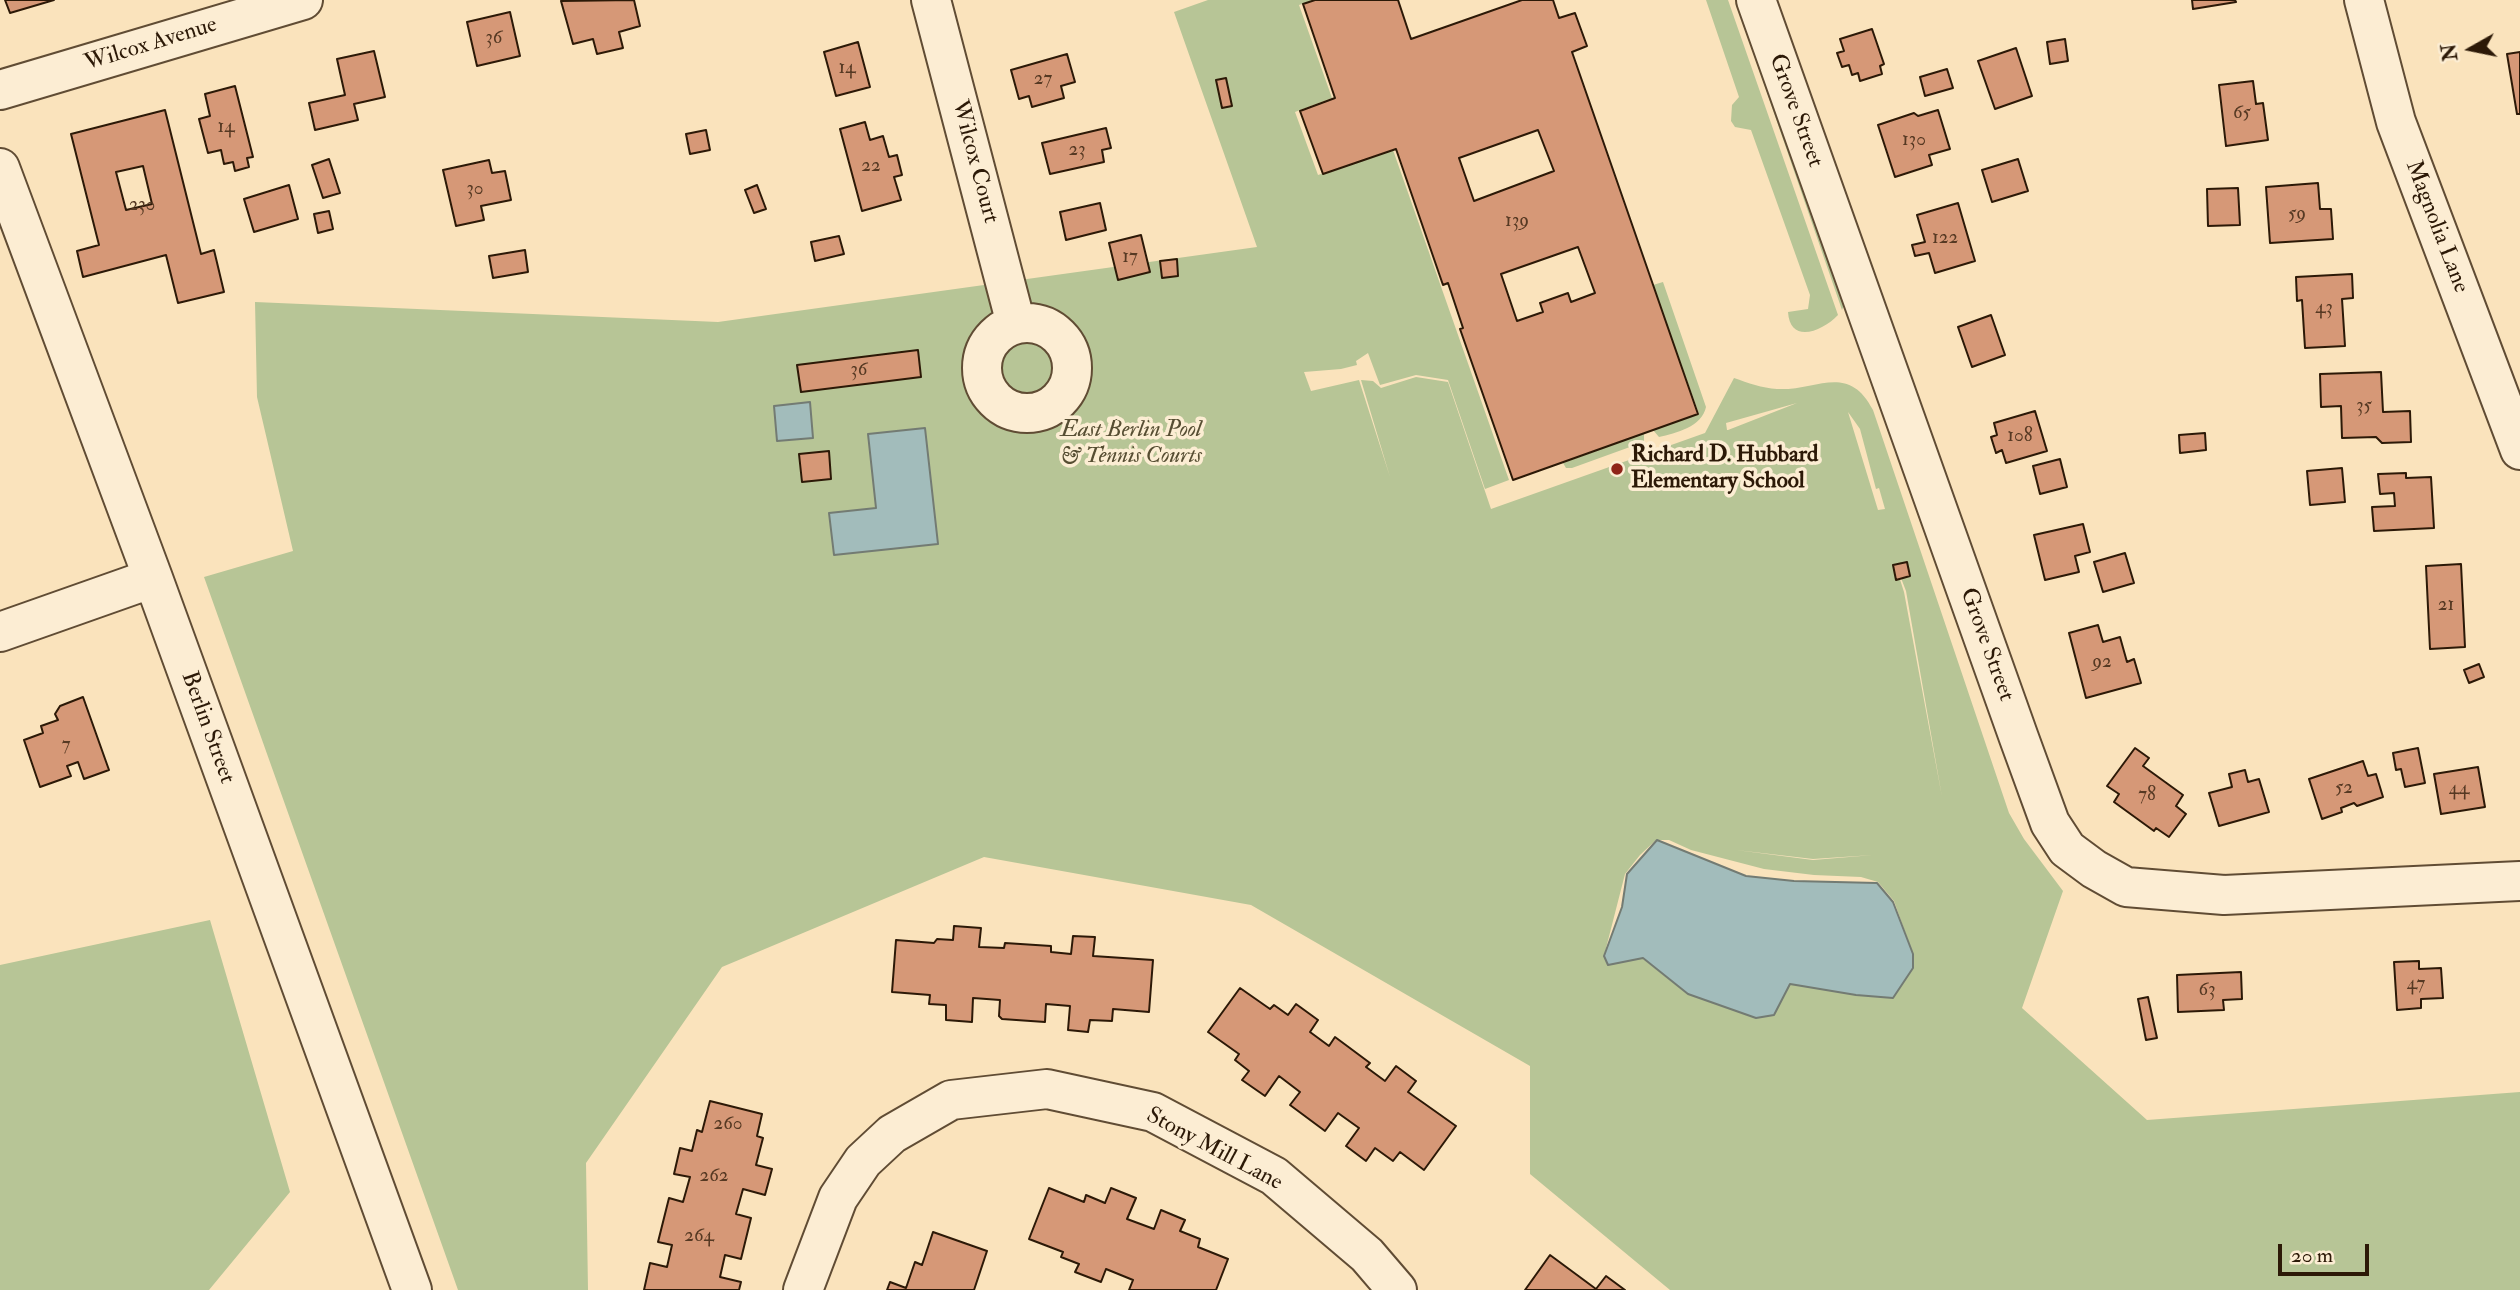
<!DOCTYPE html>
<style>
body{margin:0}
#map{position:relative;width:2520px;height:1290px;overflow:hidden;background:#fae3bc;font-family:"IM FELL Double Pica",serif}
canvas{display:block}
.north{position:absolute;left:2436px;top:14px;width:70px;height:70px;-webkit-text-stroke:5px #fcedd3;paint-order:stroke;rotate:261deg;font-size:19px;font-weight:700;line-height:28px;text-align:center;color:#2c1907}
.north::after{content:'';display:block;margin:auto;width:24px;height:32px;background:#2c1907;clip-path:polygon(50% 0,100% 100%,50% 72%,0 100%)}
.scale{position:absolute;left:2278px;top:1244px;width:91px;height:32px;box-sizing:border-box;border:4px solid #2c1907;border-top:0;padding-left:9px;font-size:21px;line-height:24px;white-space:nowrap;color:#2c1907;-webkit-text-stroke:5px #fcedd3;paint-order:stroke}
</style>
<div id="map">
<canvas width="2520" height="1290"></canvas>
<div class="north">N</div>
<div class="scale">20 m</div>
</div>
<script>
const ctx = document.querySelector('canvas').getContext('2d');
ctx.lineJoin = 'round';
function paint(path, color) {
  ctx.fillStyle = color;
  ctx.fill(path, 'evenodd');
}
function strokePath(path, color, width, dash) {
  ctx.strokeStyle = color;
  ctx.lineWidth = width;
  ctx.lineCap = dash ? 'butt' : 'round';
  ctx.setLineDash(dash || []);
  ctx.stroke(path);
}
function drawText(font, color, halo, rows, align = 'center') {
  ctx.font = font + ' "IM FELL Double Pica",serif';
  ctx.lineWidth = 7;
  ctx.setLineDash([]);
  ctx.textBaseline = 'middle';
  ctx.strokeStyle = halo;
  ctx.fillStyle = color;
  for (const [text, x, y, turn = 0] of rows) {
    ctx.save();
    ctx.translate(x, y);
    ctx.rotate((+turn || 0) * Math.PI / 180);
    ctx.textAlign = isNaN(turn) ? turn : align;
    if (halo) ctx.strokeText(text, 0, 0);
    ctx.fillText(text, 0, 0);
    ctx.restore();
  }
}
paint(new Path2D(`
 M1208 0H1315L1299 5 1332 98 1295 112 1318 175 1393 150 1509 480 1485 489 1448 380 1416 375 1380 385 1368 353 1356 361 1357 365 1341 369 1304 372 1311 391 1359 380 1390 477 1361 380 1373 381 1381 388 1416 377 1448 382 1491 509 1705 433 1734 378C1748 383 1762 388 1777 389 1817 391 1848 362 1873 410L2009 813 2024 839 2063 891 2022 1008 2147 1120 2520 1092V1290H1670L1530 1174V1066L1251 905 984 857 722 967 586 1163 588 1290H458L204 577 293 551 257 397 255 302 718 322 1257 247 1174 12ZM1797 403 1728 430H1727L1726 423ZM1848 412 1860 429 1876 489 1879 488 1885 509 1878 510ZM1906 562 1910 576 1901 578 1906 591 1942 797 1904 592 1895 564ZM1656 840H1669L1691 850 1764 869 1814 875 1861 877 1878 882 1894 901 1913 954 1893 998 1856 995 1790 984 1774 1015 1688 994 1642 958 1604 956 1625 874 1640 855ZM1736 850 1813 859 1873 855 1813 860Z
 M1706 0H1728L1838 315C1823 331 1790 345 1788 312L1808 309 1810 295 1751 130 1735 127 1731 121 1732 105 1739 97Z
 M1735 0H1743L1846 300 1842 310Z
 M1663 282 1706 407C1702 427 1676 433 1659 437L1653 430 1699 414 1653 285Z
 M1644 433V441L1641 443 1572 468H1566L1563 463Z
 M210 920 290 1192 209 1290H0V965Z`), '#b7c596');
const water = new Path2D(`
 M810 402 813 438 777 441 774 406Z
 M925 428 938 544 834 555 829 513 876 508 868 434Z
 M1657 840 1746 876 1794 881 1877 883 1893 902 1913 954V968L1893 998 1856 995 1790 984 1774 1015 1756 1018 1688 994 1643 958 1608 965 1604 956 1622 907 1627 874Z`);
paint(water, '#a2bcbb');
strokePath(water, '#737b73', 2);
const building = new Path2D(`
 M5 0H54L10 13Z
 M634 0 640 26 619 32 623 48 597 54 593 39 573 44 561 1Z
 M1315 0H1398L1411 39 1522 0H1553L1559 18 1575 13 1587 46 1572 52 1698 414 1513 480 1460 329 1463 328 1448 283 1443 285 1396 149 1323 174 1300 111 1335 98 1303 4ZM1538 130 1554 171 1474 201 1459 158ZM1578 247 1595 293 1571 302 1568 293 1540 303 1543 312 1517 321 1501 274Z
 M2192 0H2235L2236 2 2193 9Z
 M510 12 520 56 477 66 467 22Z
 M1872 29 1884 64 1880 66 1882 74 1860 81 1858 73 1852 75 1849 65 1842 67 1837 53 1844 51 1840 39Z
 M2065 39 2068 61 2050 64 2047 42Z
 M858 42 870 87 836 96 824 52Z
 M2016 48 2032 96 1995 109 1978 61Z
 M374 51 385 97 354 104 358 120 315 130 309 103 345 95 337 59Z
 M2520 52V114H2517L2507 54Z
 M1067 54 1075 82 1061 86 1064 98 1032 107 1029 96 1019 99 1011 70Z
 M1947 69 1953 88 1925 96 1920 77Z
 M1226 78 1232 106 1222 108 1216 80Z
 M2253 81 2256 104 2263 103 2268 140 2226 146 2219 85Z
 M235 86 253 157 247 158 249 167 235 171 233 162 224 164 221 150 208 153 199 119 210 116 205 94Z
 M165 110 201 254 214 250 224 292 178 303 166 255 83 277 77 251 99 245 71 134ZM143 166 152 204 126 210 116 172Z
 M1938 110 1950 149 1929 155 1932 165 1895 177 1878 125 1914 113 1918 116Z
 M865 122 870 140 883 136 889 157 897 155 902 175 894 177 901 200 862 211 840 129Z
 M1106 128 1111 148 1102 150 1104 162 1050 174 1042 143Z
 M706 130 710 150 690 154 686 134Z
 M329 159 340 193 323 198 312 165Z
 M2018 159 2028 191 1992 202 1982 170Z
 M489 160 492 173 505 171 511 200 481 206 484 220 456 226 443 170Z
 M2318 183 2320 209H2331L2333 239 2270 243 2266 187Z
 M289 185 298 219 254 232 244 199Z
 M757 185 766 209 754 213 745 190Z
 M2238 188 2240 225 2208 226 2207 189Z
 M1100 203 1106 230 1066 240 1060 212Z
 M1958 203 1975 261 1935 273 1929 253 1915 256 1912 245 1925 242 1917 215Z
 M329 211 333 229 318 233 314 214Z
 M1141 235 1150 272 1118 280 1109 243Z
 M839 236 844 254 815 261 811 242Z
 M525 250 528 272 493 278 489 256Z
 M1177 259 1178 276 1162 278 1160 261Z
 M2352 274 2353 298 2342 299 2345 346 2305 348 2302 300 2297 301 2296 277Z
 M1991 315 2005 355 1972 367 1958 327Z
 M918 350 921 377 801 392 797 365Z
 M2381 372 2383 412 2410 411 2411 442 2382 443 2376 437 2342 438 2341 406 2321 407 2320 374Z
 M2035 411 2047 451 2006 463 2002 450 1996 453 1991 437 1997 435 1994 423Z
 M2205 433 2206 450 2180 453 2179 435Z
 M829 451 831 479 802 482 799 454Z
 M2060 459 2067 487 2040 494 2033 466Z
 M2342 468 2345 502 2310 505 2307 471Z
 M2406 473V478L2431 477 2434 528 2374 531 2372 507 2395 506 2394 493 2380 494 2378 474Z
 M2083 524 2090 552 2075 556 2079 572 2045 580 2034 535Z
 M2125 553 2134 583 2103 592 2094 562Z
 M1907 562 1910 576 1896 580 1893 565Z
 M2461 564 2465 647 2430 649 2426 566Z
 M2098 625 2103 642 2120 637 2127 662 2134 659 2141 683 2086 698 2069 633Z
 M2479 664 2484 677 2469 683 2464 670Z
 M83 697 109 770 84 779 78 762 67 766 71 776 40 787 24 740 43 733 41 726 58 720 55 714 60 706Z
 M2135 748 2149 758 2143 766 2183 795 2176 806 2186 814 2169 837 2156 828 2154 831 2114 802 2119 794 2107 786Z
 M2418 748 2425 783 2405 787 2401 769 2396 770 2393 753Z
 M2363 761 2368 776 2376 774 2383 797 2357 806 2354 803 2341 808 2342 812 2322 819 2309 779Z
 M2478 767 2485 807 2441 814 2434 774Z
 M2245 770 2248 782 2259 779 2269 812 2219 826 2209 793 2232 787 2229 774Z
 M954 926 981 928 979 947 1004 948 1005 943 1051 946V952L1071 954 1073 936 1095 937 1093 956 1153 960 1149 1012 1113 1009 1112 1021 1090 1020 1088 1032 1068 1030 1070 1006 1046 1004 1045 1022 1002 1019 999 1016 1000 1000 973 998 972 1022 946 1020V1005L929 1004 930 995 892 992 896 940 934 943 937 939 953 940Z
 M2419 961V969L2441 968 2443 998 2421 999V1008L2397 1010 2394 962Z
 M2241 972 2242 999 2223 1000 2224 1010 2178 1012 2177 975Z
 M1240 988 1270 1009 1274 1005 1288 1015 1296 1004 1318 1020 1310 1032 1329 1046 1335 1037 1370 1063 1366 1067 1385 1081 1396 1066 1416 1081 1408 1092 1456 1126 1424 1170 1400 1152 1393 1161 1375 1148 1366 1161 1346 1146 1359 1128 1338 1113 1325 1131 1290 1105 1300 1092 1279 1076 1265 1096 1242 1080 1249 1071 1235 1060 1239 1054 1208 1032Z
 M2148 997 2157 1038 2146 1040 2138 999Z
 M710 1101 762 1114 757 1136 763 1138 756 1165 772 1169 765 1195 743 1189 736 1214 751 1218 741 1259 725 1255 720 1277 741 1282 739 1290H644L650 1263 667 1267 672 1245 658 1242 669 1198 683 1202 690 1177 674 1174 680 1148 692 1151 697 1130 702 1132Z
 M1049 1188 1084 1202 1086 1195 1105 1203 1111 1188 1136 1198 1127 1219 1154 1229 1161 1210 1185 1220 1180 1231 1200 1239 1198 1247 1228 1259 1216 1290H1129L1133 1280 1106 1269 1101 1282 1075 1272 1079 1264 1061 1257 1063 1252 1029 1239Z
 M933 1232 987 1251 974 1290H887L890 1282 906 1288 915 1262 922 1265Z
 M1550 1255 1596 1289 1606 1276 1625 1290H1525Z`);
paint(building, '#d69877');
strokePath(building, '#2c1907', 2);
const minor = new Path2D(`
 M931 0 1016 324
 M1756 0 2019 738 2050 823 2067 849 2094 869 2126 887 2224 895 2520 881
 M2364 0 2396 122 2520 450
 M0 90 303 0
 M0 168 153 578 412 1290
 M982 368a45 45 0 1 1 90 0a45 45 0 1 1-90 0Z
 M0 632 153 578
 M803 1290 838 1198 863 1161 892 1134 951 1100 1047 1089 1153 1112 1274 1176 1367 1255 1397 1290`);
strokePath(minor, '#604c34', 42);
strokePath(minor, '#fcedd3', 38);
for (const [x, y, r, color] of [
 [1617,469,7,"#8f2418"]
]) {
  const dot = new Path2D();
  dot.arc(x, y, r, 0, 2 * Math.PI);
  ctx.fillStyle = color;
  ctx.fill(dot);
  strokePath(dot, '#fcedd3', 2.5);
}
drawText('19px', '#563923', null, [
 ["36",494,39],
 ["14",847,69],
 ["27",1043,80],
 ["65",2242,114],
 ["14",226,128],
 ["130",1914,141],
 ["23",1077,151],
 ["22",871,167],
 ["30",475,190],
 ["230",142,206],
 ["59",2297,215],
 ["139",1517,222],
 ["122",1945,239],
 ["17",1130,258],
 ["43",2324,309],
 ["36",859,371],
 ["35",2364,407],
 ["108",2020,437],
 ["21",2446,606],
 ["92",2102,663],
 ["7",66,746],
 ["52",2344,789],
 ["44",2459,790],
 ["78",2147,796],
 ["47",2416,985],
 ["63",2207,991],
 ["260",728,1125],
 ["262",714,1177],
 ["264",699,1237]
]);
drawText('23px', '#2c1907', '#fcedd3', [
 ["Wilcox Avenue",151,45,-17],
 ["Grove Street",1795,111,70],
 ["Wilcox Court",974,162,75],
 ["Magnolia Lane",2436,227,69],
 ["Grove Street",1986,645,70],
 ["Berlin Street",207,728,70],
 ["Stony Mill Lane",1214,1150,28]
]);
drawText('italic 23px', '#564d32', '#fcedd3', [
 ["East Berlin Pool",1131,431],
 ["& Tennis Courts",1131,457]
]);
drawText('bold 23px', '#2c1907', '#fcedd3', [
 ["Richard D. Hubbard",1631,456],
 ["Elementary School",1631,482]
], 'left');
</script>
